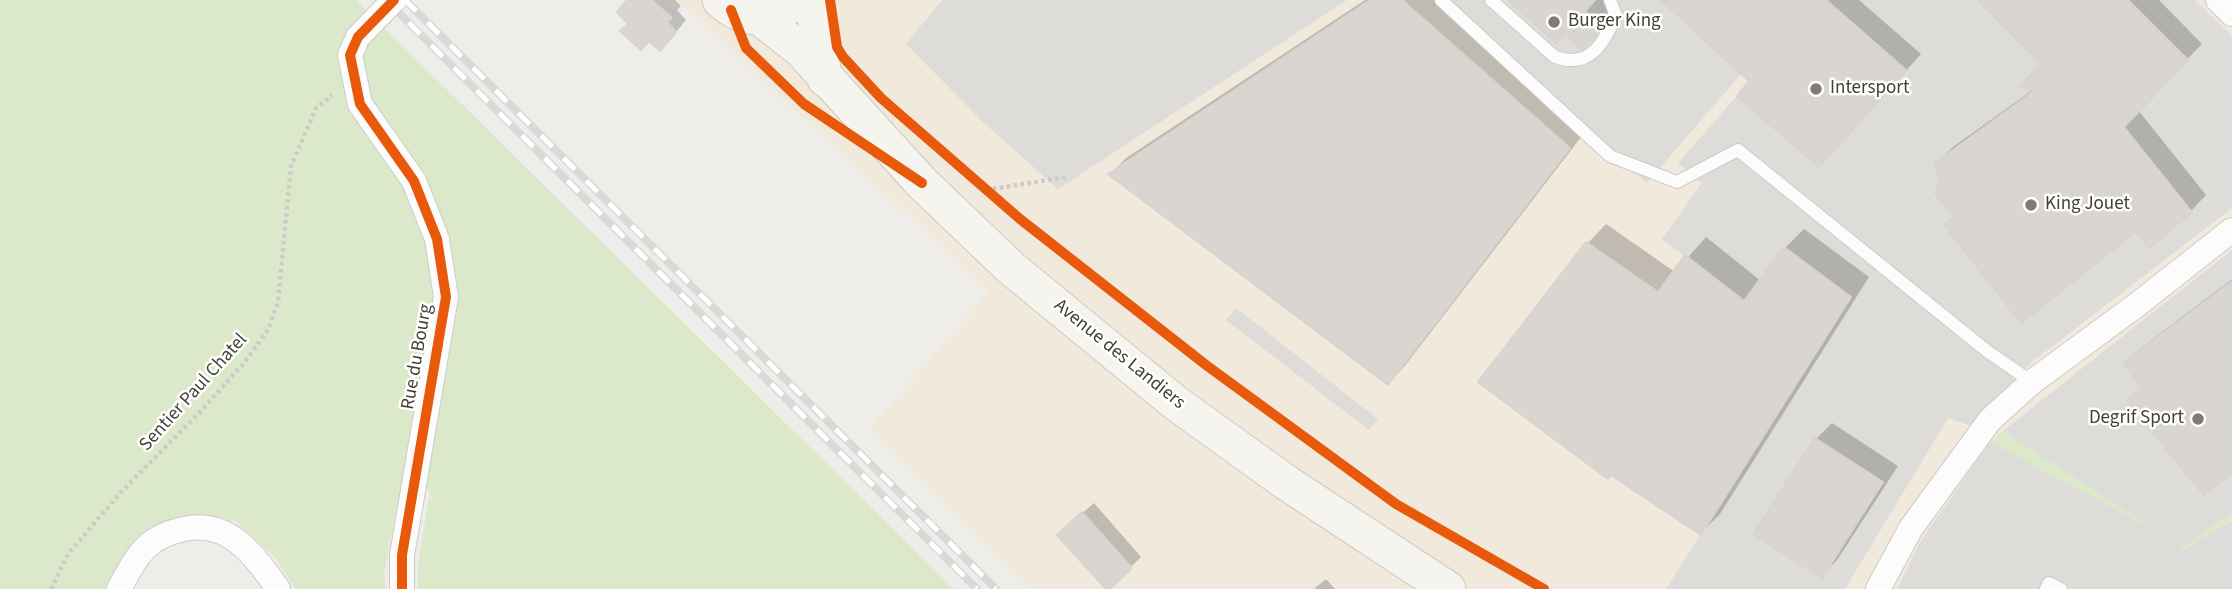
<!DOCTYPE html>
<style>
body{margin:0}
canvas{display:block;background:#efede9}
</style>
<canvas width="2232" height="589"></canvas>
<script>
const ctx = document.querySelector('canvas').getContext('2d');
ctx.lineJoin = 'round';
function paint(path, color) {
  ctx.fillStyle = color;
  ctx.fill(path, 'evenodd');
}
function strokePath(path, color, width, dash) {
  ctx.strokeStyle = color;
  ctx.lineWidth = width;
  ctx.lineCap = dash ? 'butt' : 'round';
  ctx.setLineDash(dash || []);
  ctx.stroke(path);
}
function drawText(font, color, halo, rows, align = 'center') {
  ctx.font = font + ' "Source Sans 3",sans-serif';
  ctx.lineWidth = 5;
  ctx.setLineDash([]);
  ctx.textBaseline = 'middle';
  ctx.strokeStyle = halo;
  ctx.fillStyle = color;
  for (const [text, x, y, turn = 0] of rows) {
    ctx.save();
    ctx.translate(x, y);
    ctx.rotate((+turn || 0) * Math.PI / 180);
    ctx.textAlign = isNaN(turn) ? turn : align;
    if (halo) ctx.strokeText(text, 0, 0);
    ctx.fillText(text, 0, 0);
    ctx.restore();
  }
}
paint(new Path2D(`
 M676 0H2232V589H1031L870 428 989 291Z`), '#f1e9dc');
paint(new Path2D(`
 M0 0H356L954 589H418V566L429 496 437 511 409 447 384 573 386 589H295L275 557 234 520 227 523 181 526 125 589H0Z
 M2003 431 2173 540 1990 442Z
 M2232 513V520L2182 552 2180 549Z`), '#dce8ca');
paint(new Path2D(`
 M942 0H1347L1058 189 983 122 906 44Z
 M1445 0H1661L1741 74 1647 183Z
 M1826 0H2195L2232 36V208L2028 365 1972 426 1948 418 1845 589H1666L1851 297 1784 247 1743 300 1662 239 1702 183 1678 163 1737 96 1819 167 1906 71Z
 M2232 250V281L2123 363 2143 388 2128 400 2204 494 2232 473V513L2180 549 2182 551 2232 521V589H1897L1920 542 1990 442 2162 534 2003 431Z
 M1236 308 1378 419 1369 430 1226 320Z`), '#dedcd9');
paint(new Path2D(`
 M630 0H675L681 6 677 10 686 20 671 38 630 24Z
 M1365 0H1435L1585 132 1404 367 1388 383 1111 174 1126 158Z
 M1510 0H1604L1615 10 1608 22 1592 38 1565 32Z
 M1664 0H1859L1921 54 1835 149 1751 81Z
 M1980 0H2159L2202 44 2138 110 2206 195 2191 211 2136 229 1947 225 1956 216 1942 183 1937 163 1953 147 2034 89 2044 64Z
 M1606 224 1675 272 1706 237 1761 281 1785 248 1804 229 1869 277 1720 514 1701 533 1587 244Z
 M2232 279V471L2130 400 2143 386 2126 363 2141 348Z
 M1832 423 1898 466 1837 560 1822 575 1816 439Z
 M1094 503 1141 557 1108 589 1070 524Z
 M1326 579 1335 589H1314Z`), '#0003');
const building = new Path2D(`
 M627 0H652L672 18 667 22 676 32 660 51 649 41 641 50 620 31 628 24 617 12Z
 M1370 0H1402L1570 148 1388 385 1108 174Z
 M1508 0H1595L1585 11 1601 26 1593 39 1582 49 1565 33 1556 43Z
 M1661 0H1826L1906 70 1819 167 1737 96 1749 81Z
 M1978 0H2128L2188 60 2124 127 2192 212 2149 248 2136 231 2021 323 1944 225 1955 217 1935 193 1940 183 1935 163 2034 91 2020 86 2041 64Z
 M1586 242 1658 292 1685 255 1744 301 1784 247 1851 297 1701 535 1611 475 1608 479 1478 382Z
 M2232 281V473L2204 495 2127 400 2143 388 2123 363Z
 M1815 438 1883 482 1822 578 1753 534Z
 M1082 512 1132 568 1110 589H1106L1057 535Z`);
paint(building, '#d9d6d1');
strokePath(building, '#d7d4cf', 2);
const service = new Path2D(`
 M1441 0 1610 156 1677 182 1738 150 1987 351 2032 382
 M1491 0 1555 57C1590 69 1603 44 1616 16L1610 0
 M2046 589 2049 583 2061 589`);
const minor = new Path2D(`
 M2218 0 2232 14
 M358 37 350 55 360 104 414 181 437 239 446 297 402 555V589
 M119 589C128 573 138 551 154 541 162 535 175 531 184 529 229 519 255 556 278 589
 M1878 589 1911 528 1990 420 2032 382 2138 304 2232 230`);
const secondary = new Path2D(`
 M720 0C742 20 774 26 794 0
 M813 0 818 42 825 79
 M760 18 800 49 922 183 1011 268 1177 404 1287 483 1448 589`);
strokePath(service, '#cdcbc7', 14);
strokePath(minor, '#cdcbc7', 26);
strokePath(secondary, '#cecac0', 37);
strokePath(new Path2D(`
 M986 190 1067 177
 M51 589 68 554 123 490 200 412 243 364 268 330 278 302 291 166 316 108 332 95`), '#cdcbc7', 4.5, [3.5, 3.5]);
strokePath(service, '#fdfcfc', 12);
strokePath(minor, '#fdfcfc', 24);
strokePath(secondary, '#f6f4ee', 35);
const rail = new Path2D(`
 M386 0 977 589
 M405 0 996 589`);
strokePath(rail, '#d9d9d8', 8);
strokePath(rail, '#fff', 5, [16]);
const minorBridge = new Path2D(`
 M358 37 394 0`);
strokePath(minorBridge, '#cdcbc7', 26, []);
strokePath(minorBridge, '#fdfcfc', 24);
strokePath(new Path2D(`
 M394 0 358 37 350 55 360 104 414 181 437 239 446 297 402 555V589
 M830 0 837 47 843 57 881 98 1020 219 1206 365 1396 504 1544 589
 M731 10 746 48 804 104 922 183`), '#e8590c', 10);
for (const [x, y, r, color] of [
 [1554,22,7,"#807c74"],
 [1816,89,7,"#807c74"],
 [2031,205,7,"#807c74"],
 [2198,419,7,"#807c74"]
]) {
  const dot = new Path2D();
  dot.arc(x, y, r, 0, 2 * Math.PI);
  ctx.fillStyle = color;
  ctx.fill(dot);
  strokePath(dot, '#fff', 2.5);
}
drawText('19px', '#443f35', '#fff', [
 ["Burger King",1568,22],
 ["Intersport",1830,89],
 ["King Jouet",2045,205],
 ["Degrif Sport",2184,419,"right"]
], 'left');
drawText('19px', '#443f35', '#fff', [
 ["Avenue des Landiers",1119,355,39],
 ["Rue du Bourg",418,357,-80],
 ["Sentier Paul Chatel",194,393,-48]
]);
</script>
